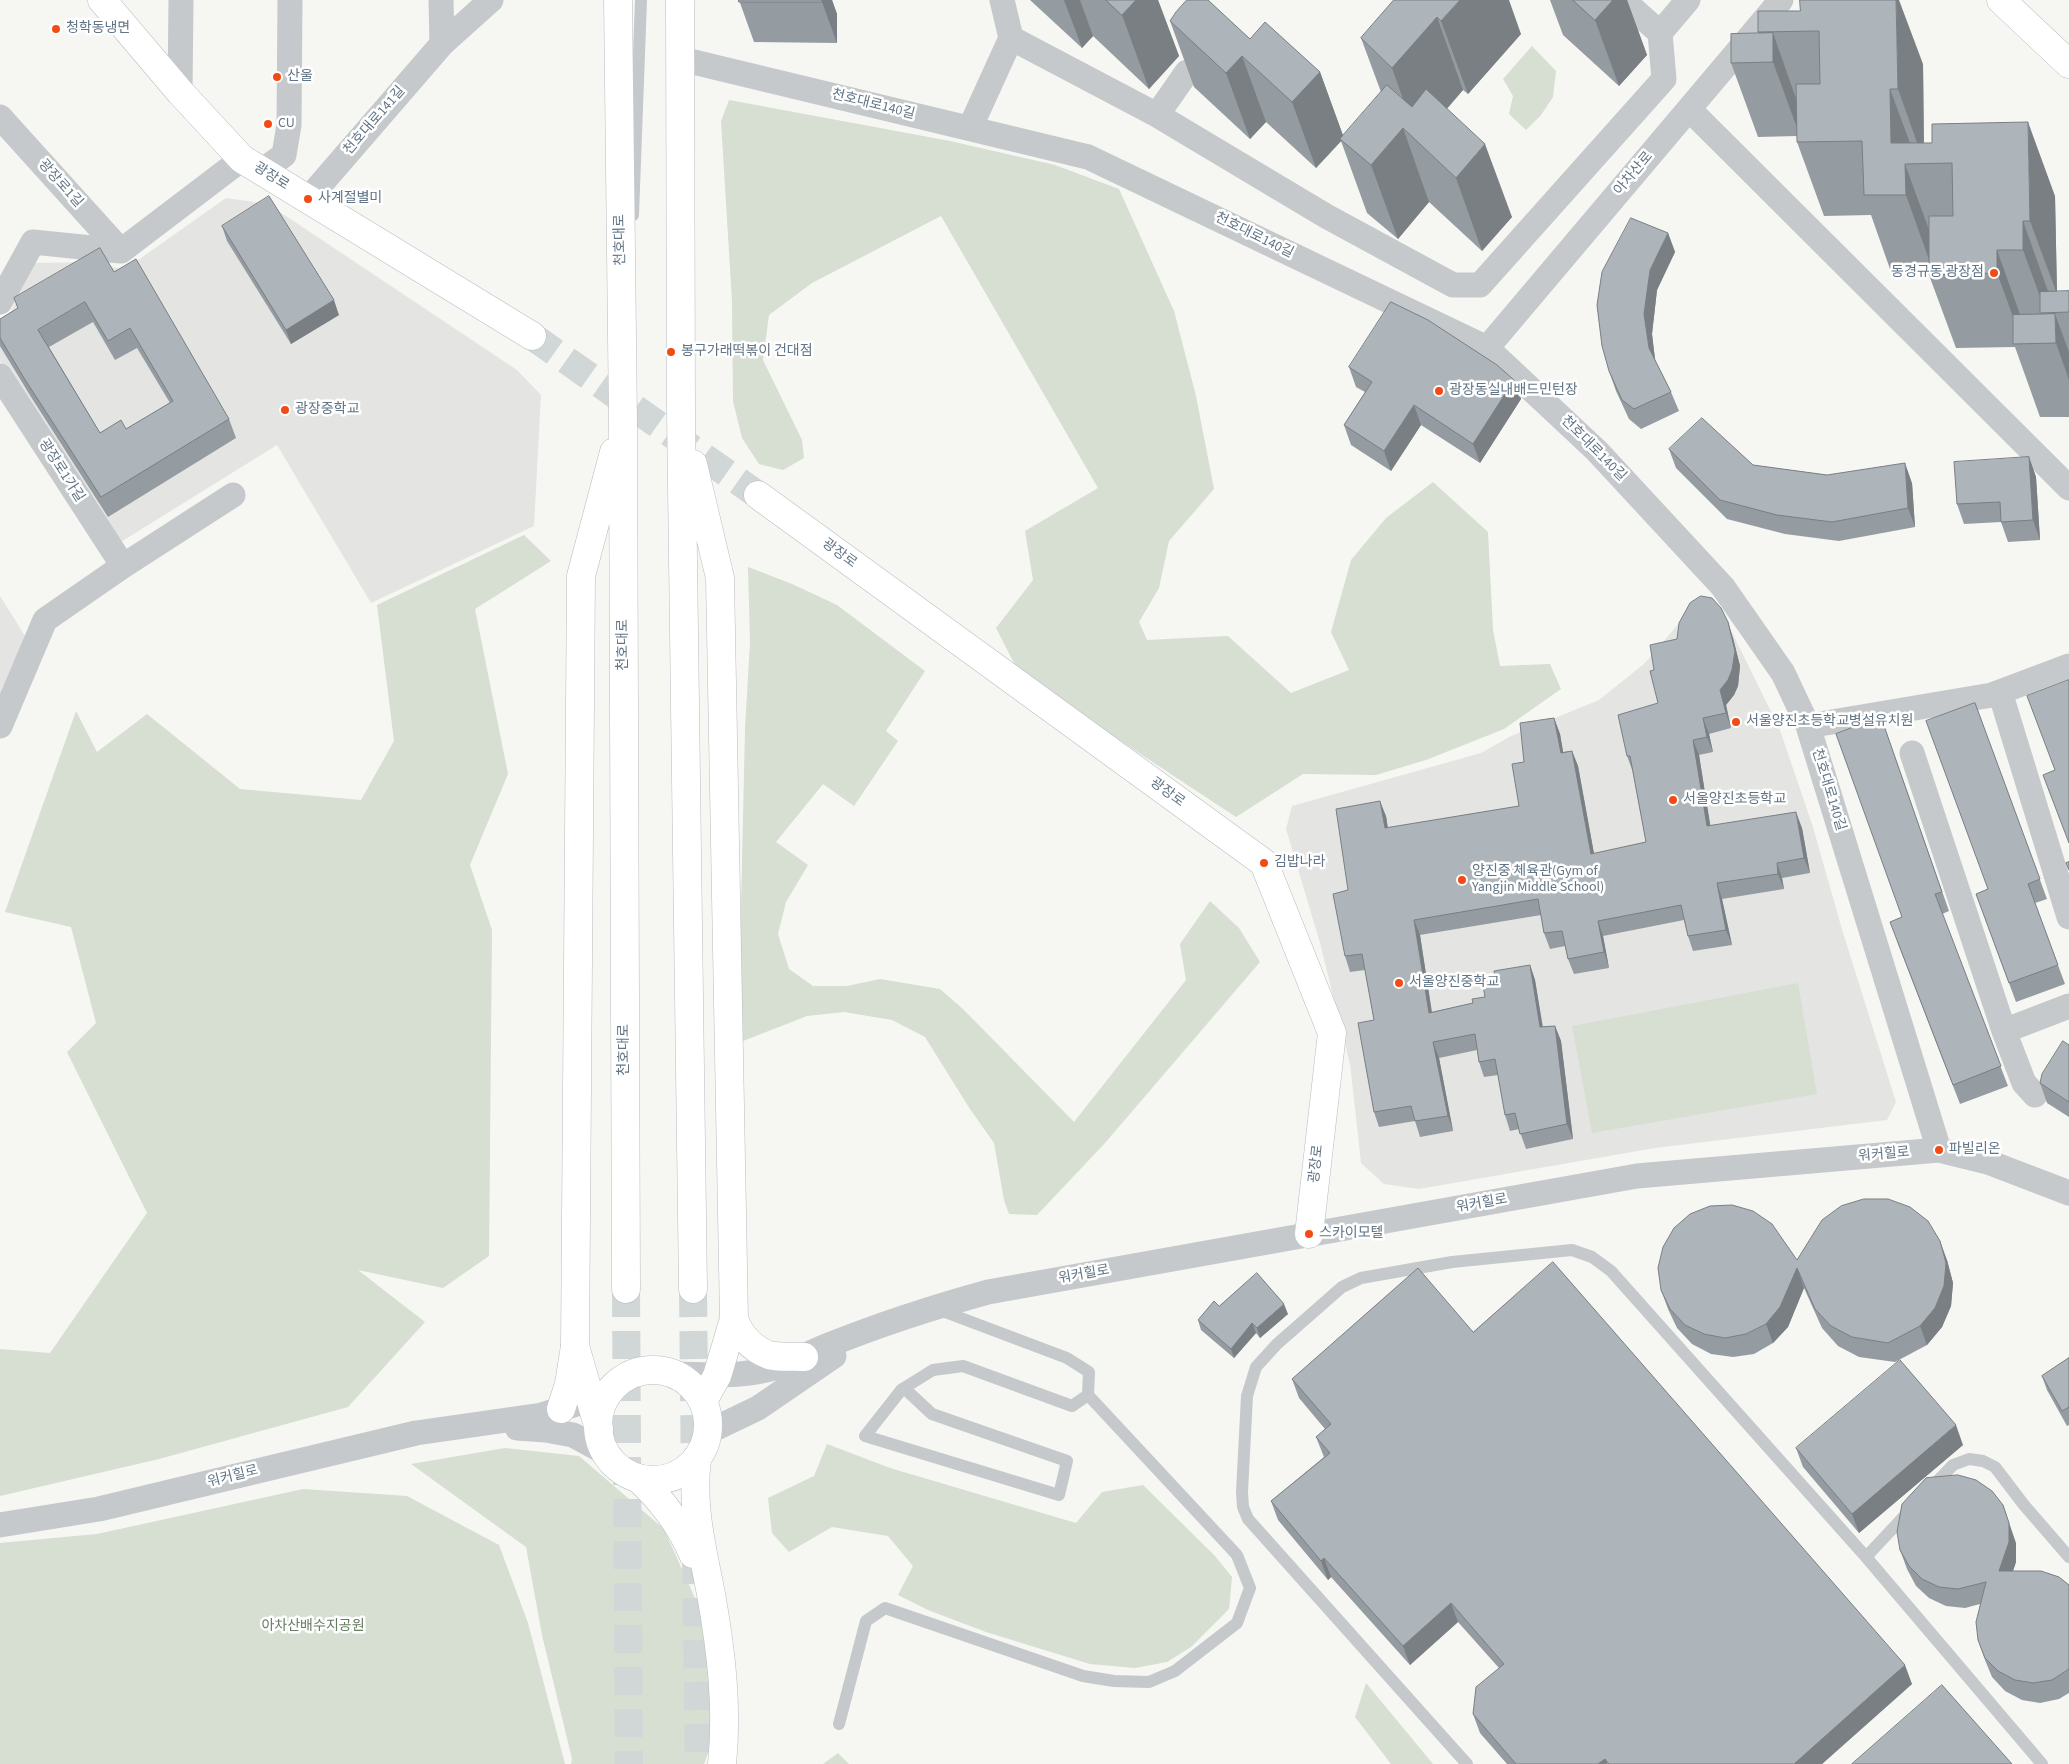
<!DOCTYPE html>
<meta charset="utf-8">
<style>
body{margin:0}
canvas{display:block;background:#f6f6f2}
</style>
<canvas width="2069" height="1764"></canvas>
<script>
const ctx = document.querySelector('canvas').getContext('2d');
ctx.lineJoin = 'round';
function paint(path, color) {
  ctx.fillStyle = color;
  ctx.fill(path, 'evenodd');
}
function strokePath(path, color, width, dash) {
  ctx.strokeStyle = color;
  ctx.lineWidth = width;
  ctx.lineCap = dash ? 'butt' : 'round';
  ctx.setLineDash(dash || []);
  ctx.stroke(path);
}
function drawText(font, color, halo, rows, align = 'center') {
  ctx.font = font + ' "Source Sans 3","Noto Sans KR",sans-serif';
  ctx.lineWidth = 5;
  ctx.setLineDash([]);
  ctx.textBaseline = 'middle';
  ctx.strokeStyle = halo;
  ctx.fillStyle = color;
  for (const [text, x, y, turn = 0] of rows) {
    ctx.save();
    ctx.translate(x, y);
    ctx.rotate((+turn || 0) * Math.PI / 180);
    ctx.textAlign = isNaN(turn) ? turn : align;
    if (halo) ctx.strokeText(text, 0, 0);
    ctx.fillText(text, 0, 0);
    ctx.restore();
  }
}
paint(new Path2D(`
 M226 198 268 204 517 370 541 395 534 526 371 603 277 445 116 545 0 361V335L33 263 94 262 124 270Z
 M0 596 27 639 0 702Z
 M1692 608 1725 618 1780 730 1813 827 1841 926 1896 1102 1887 1120 1655 1148 1419 1189 1384 1184 1361 1163 1350 1064 1320 943 1286 829 1292 806 1481 753 1511 736 1599 700 1645 663Z`), '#e4e5e3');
paint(new Path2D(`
 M1532 46 1556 71 1553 97 1541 115 1526 130 1509 114 1513 96 1503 79Z
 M729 100 950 141 1055 165 1119 189 1174 311 1196 396 1214 489 1169 541 1159 588 1139 622 1147 640 1228 636 1291 693 1349 670 1331 632 1351 560 1386 518 1433 482 1488 532 1493 630 1500 666 1550 664 1561 689 1504 729 1426 760 1376 775 1303 774 1236 817 1101 728 1016 667 996 628 1033 580 1025 531 1098 488 941 216 812 283 769 315 763 360 802 440 804 458 783 470 759 464 742 438 733 401 732 301 721 121Z
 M524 535 551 561 475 609 508 774 470 865 492 930 489 1256 443 1288 358 1270 425 1322 348 1407 159 1459 0 1496V1349L50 1353 147 1213 67 1052 96 1023 71 927 5 912 76 711 97 752 147 714 240 789 361 800 394 741 377 605Z
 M748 567 792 584 837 605 925 671 886 731 898 741 854 806 823 784 776 842 808 865 786 902 778 934 789 969 813 986H847L880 979 940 989 963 1009 1074 1122 1186 980 1180 944 1210 901 1239 928 1260 962 1105 1143 1037 1215 1009 1214 1004 1200 994 1143 970 1109 925 1037 892 1020 844 1012 807 1016 738 1043 745 729 750 642Z
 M1798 983 1817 1094 1592 1133 1572 1026Z
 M827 1444 890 1468 1076 1523 1102 1492 1143 1485 1215 1556 1232 1577 1229 1609 1191 1647 1167 1662 1135 1668 1090 1664 986 1632 928 1610 898 1595 913 1566 888 1536 832 1527 789 1552 772 1533 768 1498 814 1476Z
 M505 1448 579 1456 664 1529 711 1634 712 1742 704 1764H571L572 1759 542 1635 526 1547 411 1464Z
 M303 1489 407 1496 499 1545 528 1623 565 1764H0V1543L97 1534Z
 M1366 1683 1433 1764H1391L1355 1717Z
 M838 1753 849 1764H823Z`), '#d7ded2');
strokePath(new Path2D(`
 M532 336 758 495`), '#d1d6d7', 28, [28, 14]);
strokePath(new Path2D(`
 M626 1289 629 1764
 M693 1289 695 1483
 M696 1556 699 1764`), '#d1d6d7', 28, [28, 14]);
const secondary = new Path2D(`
 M102 0 180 92 242 159 532 336
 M2001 0 2069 64
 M758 495 1264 863 1332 1033 1309 1234
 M598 1425a55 55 0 1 1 110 0a55 55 0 1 1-110 0Z
 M561 1409 569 1384 575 1346`);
const primary = new Path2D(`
 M618 0 623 420 626 1289
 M680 0 681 413 693 1289
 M693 464 720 578 734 1319 717 1376 703 1401
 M734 1319C740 1335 752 1349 769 1355 779 1358 793 1356 804 1357
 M599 1429 575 1346 581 576 614 452
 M697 1458C691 1507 702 1547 711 1594 721 1650 728 1707 722 1764
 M638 1478C663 1501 680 1524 693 1554`);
strokePath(secondary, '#b9bec3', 29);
strokePath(primary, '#b8bcc0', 29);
strokePath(new Path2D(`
 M633 215 641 0
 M904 1388 932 1414 1067 1461 1059 1495 865 1436 902 1389 904 1388 933 1370 963 1366 1072 1406 1088 1395
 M1931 1488 1953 1465 1969 1459 1983 1461 1995 1467 2024 1505 2069 1557
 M1866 1557 1909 1511
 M839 1724 866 1621 885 1608 1083 1676 1114 1681 1149 1682 1175 1671 1237 1623 1250 1588 1237 1555 1088 1395 1089 1372 1067 1358 937 1309
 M1467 1764 1248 1519 1243 1507 1242 1492 1247 1396 1256 1367 1277 1344 1342 1287 1361 1278 1452 1262 1572 1250 1592 1257 1611 1271 1866 1557 2042 1764`), '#c5c9cc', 12);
strokePath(new Path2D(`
 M441 0 442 44
 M1002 0 1011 38
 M1660 33 1688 0
 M681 59 1088 157 1487 348 1597 451 1723 587 1783 673 1808 726 1939 1150
 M180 92 181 0
 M1689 109 2069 488
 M1157 115 1187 72
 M0 117 121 251
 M970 128 1011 38 1157 115 1326 216 1453 285H1480L1664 79 1660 33 1623 0
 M263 170 284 155 289 125 290 0
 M308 199 442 44 491 0
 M0 302 33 242 121 251 242 159
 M1487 348 1781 0
 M0 376 123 566 233 495
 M2000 692 2069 917
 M0 726 45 620 123 566
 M1808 726 1992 695 2069 666
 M1912 753 2004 1031 2069 1006
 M2004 1031 2024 1083 2035 1095
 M675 1374C707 1375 735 1377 766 1370 789 1365 808 1353 829 1345 881 1324 934 1307 988 1292L1637 1176 1939 1150 1988 1162 2069 1193
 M517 1428 546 1430 573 1435 606 1453
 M708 1432 758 1408 834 1356
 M0 1525 99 1509 416 1433 542 1415 607 1394`), '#c5c9cc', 25);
strokePath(secondary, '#fff', 28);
strokePath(primary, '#fff', 28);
paint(new Path2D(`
 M739 0H832L837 14V43L754 42Z
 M1030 0H1158L1179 56 1149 89 1093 36 1082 48Z
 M1394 0 1521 34 1468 94 1463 90 1447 109 1512 217 1482 251 1429 202 1398 239 1367 213 1341 141 1316 168 1266 122 1250 139 1194 87 1170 21 1250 39 1320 72 1343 136 1381 92 1361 38Z
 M1550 0H1627L1647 55 1619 86 1563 35Z
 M1758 11 1923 64 1924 143 2055 196 2057 292 2069 291V417H2040L2015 347 1956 348 1929 275V268L1890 269 1871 215 1824 216 1797 142V136L1758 137 1731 63 1758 34Z
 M222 226 339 315 291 344 227 241Z
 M1668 233 1675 252 1657 290 1652 334 1655 360 1671 392 1679 411 1641 429 1629 419 1616 391 1609 371Z
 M114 272 229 419 236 438 108 517 31 397 0 346V319ZM93 322 115 360 137 348 170 403 126 429 100 433 49 347Z
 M1349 367 1514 380 1521 399 1480 463 1421 425 1391 471 1351 445 1344 425 1365 392 1356 387Z
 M1669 449 1753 465 1827 475 1912 483 1915 527 1839 541 1785 534 1727 519 1676 468Z
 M2029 457 2036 477 2040 540 2008 542 2001 522 1964 524 1957 504Z
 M1733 638 1740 666 1738 686 1734 695 1726 705 1731 728 1709 734 1713 752 1699 755 1710 826 1802 828 1810 873 1782 878 1784 889 1722 899 1732 945 1693 951 1688 936 1684 920 1603 936 1609 968 1574 974 1568 959 1565 946 1550 949 1544 933 1541 915 1420 935 1432 1012 1473 1003 1485 997 1495 977 1530 965 1535 980 1543 1027 1555 1026 1561 1041 1573 1139 1526 1149 1519 1129 1510 1131 1505 1115 1498 1075 1484 1077 1479 1062 1477 1050 1439 1058 1453 1131 1420 1137 1415 1121 1379 1127 1374 1112V1020L1365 970 1350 972 1345 956 1348 890 1386 816 1388 828 1519 806 1524 762 1554 718 1560 734 1563 752 1572 751 1578 766 1594 854 1646 842 1633 772 1627 756 1658 703 1654 670Z
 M1975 703 2047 899 2035 903 2065 984 2016 1002 1976 894 1988 889Z
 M1881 717 1949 911 1942 914 2008 1086 1960 1104 1897 941 1902 917Z
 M2069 1045V1117L2047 1103 2040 1083Z
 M1797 1260H1947L1953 1283 1951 1306 1942 1327 1927 1345 1895 1362 1859 1357 1838 1346 1822 1328 1804 1288 1788 1327 1773 1343 1754 1354 1733 1357 1711 1354 1692 1344 1677 1328 1668 1309 1661 1290Z
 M1288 1314 1260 1338 1256 1333 1234 1358 1201 1330 1198 1320Z
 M1473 1332 1912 1684 1822 1764H1507L1480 1733 1473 1714 1499 1668 1458 1622 1410 1665 1331 1577 1328 1580 1278 1520 1271 1501 1324 1457 1316 1437 1325 1429 1299 1398 1292 1379Z
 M2069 1358V1425L2067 1426 2047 1390 2042 1376Z
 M1963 1445 1859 1533 1803 1467 1796 1448Z
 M2016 1543V1562L2013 1571 2069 1585V1693L2059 1699 2040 1703 2022 1700 2005 1691 1992 1677 1985 1660 1978 1640 1980 1604 1965 1608 1946 1606 1929 1598 1916 1586 1907 1569 1900 1550Z`), '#959ca1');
paint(new Path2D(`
 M822 0H832L837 14V43L822 2Z
 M1064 0H1080L1093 36 1082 48Z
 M1136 0H1158L1179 56 1149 89 1122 15Z
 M1460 0H1509L1521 34 1468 94 1441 21Z
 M1613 0H1627L1647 55 1619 86 1595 20Z
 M1896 0H1899L1923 64 1924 162 1898 89Z
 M1437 17 1463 90 1418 141 1392 68Z
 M1773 33 1799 107 1800 136 1773 62Z
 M1242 56 1266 122 1250 139 1226 73Z
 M1320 72 1344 138 1316 168 1292 102Z
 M1890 89 1917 162 1905 164 1932 238V268L1906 195 1891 143Z
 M2028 122 2055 196 2057 294 2030 221Z
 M1403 128 1429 202 1398 239 1371 165Z
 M1485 144 1512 217 1482 251 1456 178Z
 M2023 221 2049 294 2046 313 2023 250Z
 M1668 233 1675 252 1657 290 1652 334 1656 367 1649 348 1644 314 1650 270Z
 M1997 250 2023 323V344L1997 273Z
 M334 300 339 315 291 344 286 330Z
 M2055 314 2069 352V380L2056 343Z
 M1514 380 1521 399 1480 463 1473 444Z
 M1414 405 1421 425 1391 471 1384 451Z
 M2029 457 2036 477 2040 540 2033 520Z
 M1905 463 1912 483 1915 527 1908 508Z
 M1728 622 1733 638 1740 666 1738 686 1734 695 1726 705 1731 728 1726 713 1720 690Z
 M1554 718 1560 734 1566 768 1561 753Z
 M1703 718 1709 734 1713 752 1707 737Z
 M1693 740 1699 755 1713 842 1707 826Z
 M1572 751 1578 766 1597 870 1591 854Z
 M1380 801 1386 816 1390 844 1385 828Z
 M1796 812 1802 828 1810 873 1804 858Z
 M1777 863 1782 878 1784 889 1778 874Z
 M1717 883 1722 899 1732 945 1726 930Z
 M1414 920 1420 935 1434 1028 1429 1013Z
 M1598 921 1603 936 1609 968 1604 952Z
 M1530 965 1535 980 1545 1043 1540 1027Z
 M1555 1026 1561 1041 1573 1139 1567 1124Z
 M1433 1042 1439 1058 1453 1131 1448 1116Z
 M1940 1241 1947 1260 1953 1283 1951 1306 1942 1327 1927 1345 1920 1326Z
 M1797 1268 1804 1288 1788 1327 1773 1343 1766 1324Z
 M1284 1304 1288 1314 1260 1338 1257 1328Z
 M1252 1323 1256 1333 1234 1358 1231 1349Z
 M1956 1425 1963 1445 1859 1533 1852 1514Z
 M2003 1505 2016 1543V1562L2006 1591 1999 1571Z
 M1324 1558 1331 1577 1328 1580 1321 1561Z
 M1451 1603 1458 1622 1410 1665 1403 1646Z
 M1905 1665 1912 1684 1822 1764H1794Z
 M1605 1759 1607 1764H1598Z`), '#797f83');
const building = new Path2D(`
 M739 0H822V2H739Z
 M1106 0H1136L1122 15Z
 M1187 0H1208L1250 39 1265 22 1320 72 1292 102 1242 56 1226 73 1170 21 1176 12Z
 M1394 0H1460L1441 21 1437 17 1392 68 1361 38Z
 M1573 0H1613L1595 20Z
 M1800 0H1896L1898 89H1890L1891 143H1932V124L2028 122 2030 221H2023V250H1997V273L1929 275V216H1953L1952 163 1905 164 1906 195H1864L1862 141 1797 142 1796 84H1820L1819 31 1758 32V11H1800Z
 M1773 33V62L1731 63V34Z
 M1387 85 1412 107 1426 89 1485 144 1456 178 1403 128 1371 165 1340 139Z
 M269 196 334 300 286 330 222 226Z
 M1631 218 1668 233 1650 270 1644 314 1649 348 1671 392 1634 409 1622 400 1609 371 1602 346 1597 305 1602 272Z
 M100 248 114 272 136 259 229 419 101 497 24 378 0 338V319L18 308 14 298ZM85 302 108 341 130 328 173 401 126 429 121 420 100 433 38 330Z
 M2069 291V312L2040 313V292Z
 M1391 302 1428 320 1497 365 1514 380 1473 444 1414 405 1384 451 1344 425 1372 382 1349 367Z
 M2055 314 2056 343 2013 344V315Z
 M1702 418 1753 465 1827 475 1905 463 1908 508 1832 522 1777 515 1720 500 1669 449Z
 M2029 457 2033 520 2001 522 2000 502 1957 504 1954 462Z
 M1701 596 1712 598 1721 608 1728 622 1735 651 1732 670 1728 680 1720 690 1726 713 1703 718 1707 737 1693 740 1707 826 1796 812 1804 858 1777 863 1778 874 1717 883 1726 930 1688 936 1681 905 1598 921 1604 952 1568 959 1562 931 1544 933 1538 899 1414 920 1429 1013 1473 1003 1472 999 1485 997 1482 979 1495 977 1494 971 1530 965 1540 1027 1555 1026 1567 1124 1520 1134 1515 1113 1505 1115 1495 1059 1479 1062 1475 1034 1433 1042 1448 1116 1415 1121 1411 1106 1374 1112 1358 1023 1374 1020 1362 954 1345 956 1333 894 1348 890 1336 809 1380 801 1385 828 1519 806 1512 764 1524 762 1520 723 1554 718 1561 753 1572 751 1591 854 1646 842 1630 756H1627L1618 715 1658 703 1650 671 1654 670 1650 645 1677 639 1679 623 1690 603Z
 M2069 680V843L2043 775 2055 770 2027 696Z
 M1975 703 2040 879 2028 884 2058 965 2009 983 1976 894 1988 889 1926 721Z
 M1881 717 1942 892 1935 894 2001 1066 1953 1085 1890 922 1902 917 1836 734Z
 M2069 862V870L2066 863Z
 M2063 1041 2069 1045V1102L2040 1083 2042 1074Z
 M1864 1199H1888L1910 1207 1928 1221 1940 1241 1946 1263 1944 1286 1935 1308 1920 1326 1888 1343 1852 1337 1831 1326 1815 1309 1797 1268 1780 1307 1766 1324 1746 1334 1725 1338 1704 1334 1685 1325 1670 1309 1661 1290 1658 1268 1663 1247 1674 1228 1690 1214 1710 1206 1732 1205 1753 1211 1772 1224 1797 1260 1822 1220 1841 1206Z
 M1553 1262 1905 1665 1794 1764H1609L1605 1759 1598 1764H1516L1473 1714 1476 1687 1504 1664 1451 1603 1403 1646 1324 1558 1321 1561 1271 1501 1330 1453 1316 1437 1331 1424 1292 1379 1418 1268 1473 1332Z
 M1257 1273 1284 1304 1257 1328 1252 1323 1231 1349 1198 1320 1214 1301 1219 1306Z
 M2069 1358V1407L2062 1411 2042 1376Z
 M1900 1360 1956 1425 1852 1514 1796 1448Z
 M1958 1475 1976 1480 1992 1491 2003 1505 2009 1523V1542L1999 1571H2041L2059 1577 2069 1585V1669L2052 1680 2033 1683 2015 1680 1998 1671 1985 1658 1978 1640 1976 1622 1986 1582 1958 1589 1939 1587 1922 1579 1909 1566 1900 1550 1897 1532 1902 1504 1926 1478Z
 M1942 1685 2012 1764H1852Z`);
paint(building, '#adb5bb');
strokePath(building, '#797f83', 1);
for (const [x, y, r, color] of [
 [56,29,5,"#f34b15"],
 [277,77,5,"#f34b15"],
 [268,124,5,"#f34b15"],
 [308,199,5,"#f34b15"],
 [1994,273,5,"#f34b15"],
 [671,352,5,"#f34b15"],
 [1439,391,5,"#f34b15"],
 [285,410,5,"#f34b15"],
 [1736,722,5,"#f34b15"],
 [1673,800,5,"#f34b15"],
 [1264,863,5,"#f34b15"],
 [1462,880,5,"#f34b15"],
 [1399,983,5,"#f34b15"],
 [1939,1150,5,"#f34b15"],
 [1309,1234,5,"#f34b15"]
]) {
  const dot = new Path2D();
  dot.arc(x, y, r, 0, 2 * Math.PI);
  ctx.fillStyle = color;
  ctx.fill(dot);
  strokePath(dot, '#fff', 2);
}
drawText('14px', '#627586', '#fff', [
 ["청학동냉면",66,29],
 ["산울",287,77],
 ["CU",278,124],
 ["사계절별미",318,199],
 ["동경규동 광장점",1984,273,"right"],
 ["봉구가래떡볶이 건대점",681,352],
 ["광장동실내배드민턴장",1449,391],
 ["광장중학교",295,410],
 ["서울양진초등학교병설유치원",1746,722],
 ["서울양진초등학교",1683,800],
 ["김밥나라",1274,863],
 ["양진중 체육관(Gym of",1472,872],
 ["Yangjin Middle School)",1472,888],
 ["서울양진중학교",1409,983],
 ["파빌리온",1949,1150],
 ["스카이모텔",1319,1234]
], 'left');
drawText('14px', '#627586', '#fff', [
 ["천호대로140길",873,105,14],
 ["천호대로141길",375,121,-49],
 ["아차산로",1634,174,-50],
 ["광장로",271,177,32],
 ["광장로1길",60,184,48],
 ["천호대로140길",1254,236,26],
 ["천호대로",621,240,-91],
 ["천호대로140길",1593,449,45],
 ["광장로1가길",61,471,57],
 ["광장로",839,554,36],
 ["천호대로",624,645,-90],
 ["천호대로140길",1828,790,73],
 ["광장로",1167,793,36],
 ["천호대로",625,1050,-90],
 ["워커힐로",1884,1155,-5],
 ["광장로",1317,1164,-84],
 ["워커힐로",1482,1204,-10],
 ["워커힐로",1084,1275,-10],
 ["워커힐로",233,1477,-14]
]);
drawText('14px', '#677c61', '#fff', [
 ["아차산배수지공원",313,1627]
]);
</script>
